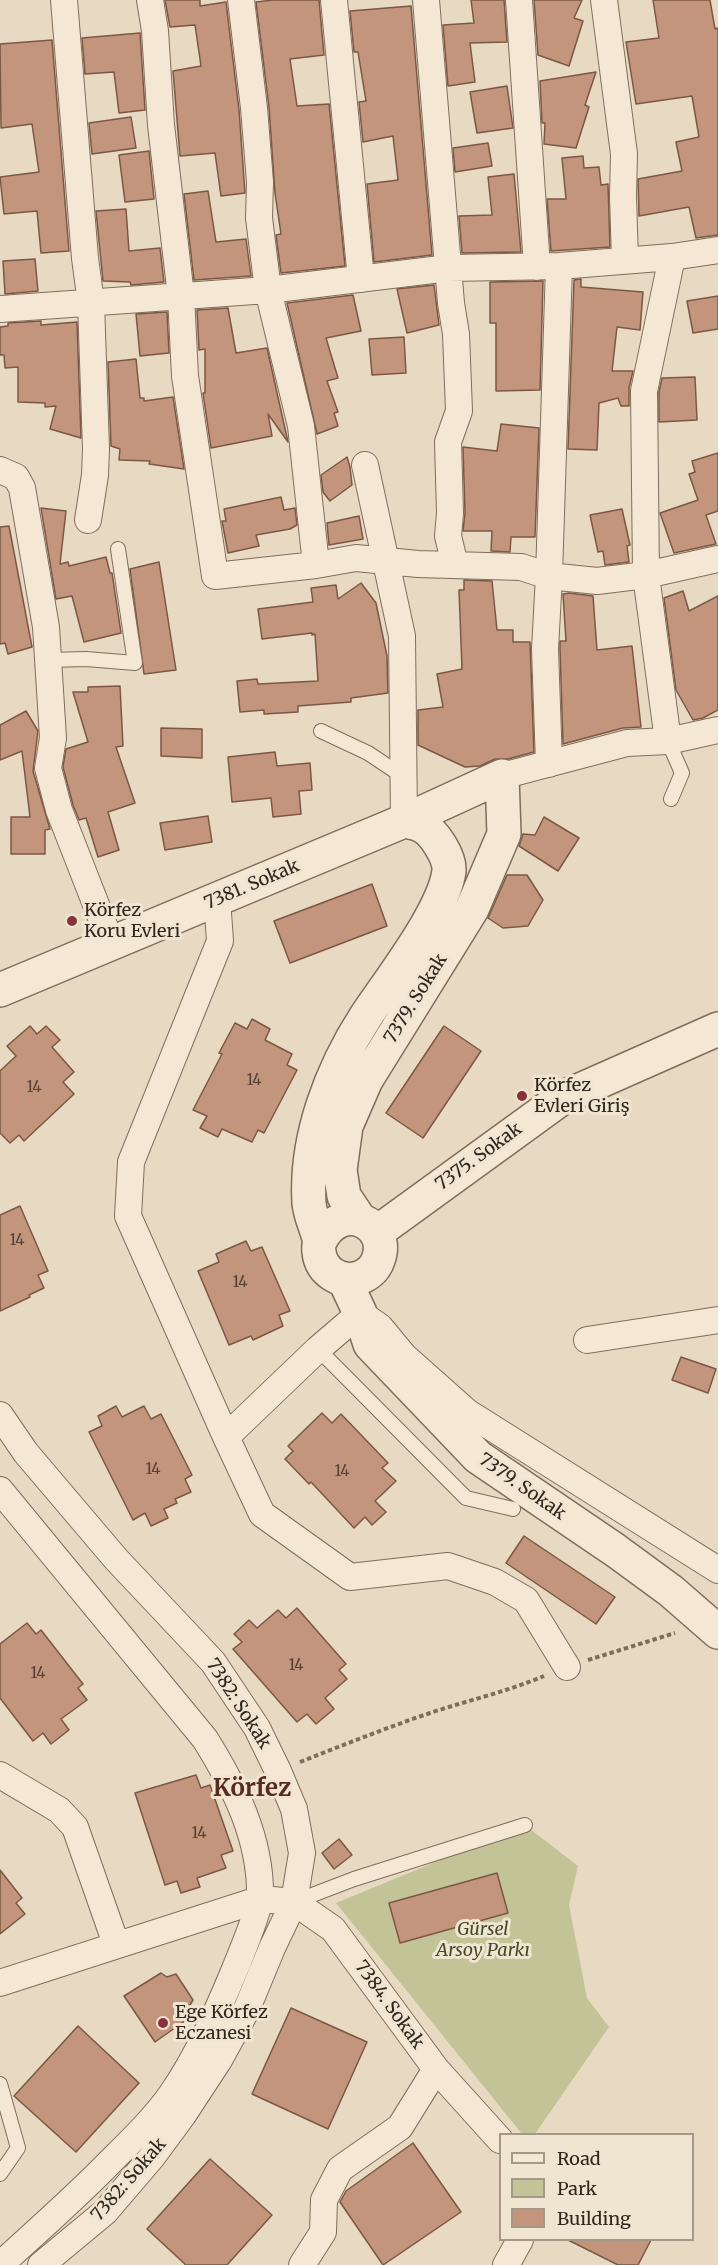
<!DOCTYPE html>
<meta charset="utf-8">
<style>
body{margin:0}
#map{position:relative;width:718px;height:2265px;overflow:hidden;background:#e8dac2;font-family:Merriweather,serif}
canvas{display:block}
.legend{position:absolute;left:499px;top:2133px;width:195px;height:108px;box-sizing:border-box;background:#f0e5d1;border:2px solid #a49989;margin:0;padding:8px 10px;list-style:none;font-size:18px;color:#31261e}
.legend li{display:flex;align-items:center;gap:12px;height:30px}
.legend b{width:30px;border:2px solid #a49989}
</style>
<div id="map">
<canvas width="718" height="2265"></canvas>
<ul class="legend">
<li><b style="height:8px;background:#f4e8d4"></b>Road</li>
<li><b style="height:16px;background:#c2c498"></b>Park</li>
<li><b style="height:16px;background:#c2957c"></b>Building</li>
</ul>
</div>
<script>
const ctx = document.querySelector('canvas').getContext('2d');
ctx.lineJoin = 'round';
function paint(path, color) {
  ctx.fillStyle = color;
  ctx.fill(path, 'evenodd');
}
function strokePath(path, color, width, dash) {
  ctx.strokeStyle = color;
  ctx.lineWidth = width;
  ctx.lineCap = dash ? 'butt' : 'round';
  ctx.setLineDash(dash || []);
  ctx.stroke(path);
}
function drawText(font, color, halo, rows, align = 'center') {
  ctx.font = font + ' Merriweather,serif';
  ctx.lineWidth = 6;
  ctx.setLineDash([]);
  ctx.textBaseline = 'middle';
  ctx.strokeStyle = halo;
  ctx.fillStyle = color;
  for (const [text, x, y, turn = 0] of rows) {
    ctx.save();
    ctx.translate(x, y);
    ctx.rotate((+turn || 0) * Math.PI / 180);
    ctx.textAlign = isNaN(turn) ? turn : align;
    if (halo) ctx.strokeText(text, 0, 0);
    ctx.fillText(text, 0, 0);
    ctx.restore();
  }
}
paint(new Path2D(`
 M525 1825 578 1866 569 1905 587 1998 609 2027 535 2134H522L336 1903Z`), '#c2c498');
const building = new Path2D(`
 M165 0H200V6L226 2 239 110 245 193 221 196 215 153 180 156 173 71 201 66 195 25 170 27Z
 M273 0H319L324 55 290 59 297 106 329 104 345 266 281 273 276 235 281 234 275 193 269 107 256 2Z
 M471 0H504L507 42 470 43 475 82 448 86 443 25 474 23Z
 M534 0H582L574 18 583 21 569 66 538 55Z
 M653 0H710L715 29 718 28V235L696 238 689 207 639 216 638 179 682 171 676 142 699 137 692 96 636 104 626 42 659 38Z
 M411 6 432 255 374 262 367 184 398 180 393 136 363 142 359 102 366 101 358 52H354L350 11Z
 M140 33 145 110 119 113 114 72 85 74 82 38Z
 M52 40 69 251 41 253 37 211 4 214 0 177 39 172 32 124 1 128 0 44Z
 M596 72 585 105 589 107 576 148 544 144 545 123H542L540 81Z
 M507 86 513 128 477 133 470 92Z
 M131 117 136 148 92 154 89 123Z
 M488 143 492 166 455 172 453 148Z
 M149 151 154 199 125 202 119 155Z
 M583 156 584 168 599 167 601 185 608 184 610 247 551 251 547 199H566L562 158Z
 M514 174 521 252 462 253 459 216 492 215 488 177Z
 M208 191 216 242 246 239 251 276 194 280 184 194Z
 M126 209 129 251 160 248 164 282 131 285 130 282 103 281 96 211Z
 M35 259 38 291 5 294 3 261Z
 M581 279V287L643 292 640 330 617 327 612 371H633L629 388V406H621L618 398 599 403 597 450 568 449 574 280Z
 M543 281 540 390 496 391V323H490V282Z
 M434 285 439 325 407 333 397 289Z
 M353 295 361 331 326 338 338 378 327 381 338 412 334 413 338 426 317 434 287 303Z
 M718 296V329L693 333 687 301Z
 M228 308 236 353 267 348 288 442 268 414 272 436 211 448 203 393H205V349L199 350 197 310Z
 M167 312 169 353 140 356 136 314Z
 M41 321V325L77 322 81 438 50 429 56 406 45 407V403L18 402V367L5 368 4 355H0V327L8 326V323Z
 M404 337 406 373 372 375 369 339Z
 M136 359 140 398H144V401L173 397 184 469 149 464 150 461 119 460 120 449 111 446 108 362Z
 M695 377 697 420 659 422V392L662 378Z
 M501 424 539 428 535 537H511L510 552 491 551 492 531H463L465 513 463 447 497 451Z
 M718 453V511L706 515 716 544 674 553 660 513 698 500 689 474 695 472 692 461Z
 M347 457 350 467 352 485 330 501 323 492 321 475Z
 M281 497 284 510 295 508 297 525 290 529 256 535 259 546 228 553 222 521H226L224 509Z
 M41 508 66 511 60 564 68 562 69 566 106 557 110 573H112L121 633 84 642 72 596 56 599Z
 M622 509 630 545 627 546 629 562 605 565 603 551 598 552 590 515Z
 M359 516 363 539 329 545 327 523Z
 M9 526 32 647 8 654 5 643 0 644V527Z
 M159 562 176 670 144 674 130 569Z
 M464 580 492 581 497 630H513V642H530L534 752 508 759H495L480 766 465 767 418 745V710L443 707 437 674 462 669 459 590H464Z
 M361 583 376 603 387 656 388 693 351 698V702L298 706V712L264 714V710L240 712 237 681 257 679 258 684 318 681 315 634 312 635V633L262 639 258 609 313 602 311 588 336 585 338 599Z
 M683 591 689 611 718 596V710L703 718 693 720 676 690 664 598Z
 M569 593 593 596 597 650 632 646 641 727 623 728 563 744 560 649V641H566L563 594Z
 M120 686 123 746 116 747 135 803 108 812 119 850 98 857 86 818 79 820 73 805 63 767 66 749 88 742 73 692H88V687Z
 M26 711 38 731 33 771 50 829 45 830V854H11V817H30L22 751 0 760V725Z
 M161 728 202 729V758L161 756Z
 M275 752 277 766 310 763 312 790 299 791 301 814 273 817 271 798 232 802 228 757Z
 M208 816 212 842 165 850 160 823Z
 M544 817 579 838 558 871 519 846 523 834 535 835Z
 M507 875H527L543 900 528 926 503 928 488 918Z
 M372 884 387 926 290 963 274 921Z
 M252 1019 270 1029 265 1040 292 1054 287 1065 297 1070 264 1133 258 1130 252 1142 222 1129 218 1137 200 1128 207 1116 193 1110 222 1054 219 1053 235 1023 247 1029Z
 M30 1026 37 1034 46 1026 60 1040 52 1047 74 1072 63 1082 74 1094 24 1141 19 1135 10 1143 0 1133V1071L16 1056 7 1046Z
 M444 1026 481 1051 423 1138 386 1113Z
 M20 1206 48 1271 38 1275 44 1288 29 1295 30 1297 0 1311V1215Z
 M246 1241 251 1251 262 1247 290 1311 279 1315 283 1326 253 1340 251 1336 229 1345 198 1271 219 1262 216 1254Z
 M681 1357 716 1369 708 1393 672 1380Z
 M116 1406 122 1417 144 1406 151 1419 161 1414 192 1475 185 1479 191 1492 175 1499 177 1503 164 1509 168 1518 151 1526 145 1513 133 1520 89 1432 102 1426 98 1416Z
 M322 1413 332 1423 341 1414 388 1463 382 1468 396 1481 375 1501 386 1512 372 1525 365 1517 354 1528 311 1482 309 1484 285 1459 293 1451 288 1446Z
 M524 1536 615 1597 596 1624 506 1563Z
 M297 1608 346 1664 339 1670 347 1679 325 1698 334 1709 316 1724 307 1714 297 1722 233 1649 242 1642 234 1634 249 1620 257 1628 278 1610 286 1618Z
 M27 1623 36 1634 41 1630 83 1684 78 1688 87 1700 61 1719 69 1730 51 1744 43 1733 33 1741 0 1698V1644Z
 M196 1775 201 1788 210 1785 233 1851 221 1855 226 1868 197 1878 200 1887 181 1893 177 1881 165 1885 135 1793Z
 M339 1839 352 1855 334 1869 322 1853Z
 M0 1870 22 1898 16 1903 25 1914 0 1934Z
 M497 1873 508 1913 400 1943 389 1903Z
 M161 1973 167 1977 176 1974 193 2000 188 2008 189 2018 155 2042 124 1996Z
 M291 2008 367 2042 328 2129 252 2094Z
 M78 2026 139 2083 76 2152 14 2096Z
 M413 2143 461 2212 383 2265 340 2202 346 2191Z
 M210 2159 272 2215 227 2265H186L147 2229Z
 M568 2240H651L638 2265H618Z`);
paint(building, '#c2957c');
strokePath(building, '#7c5744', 1.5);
const service = new Path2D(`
 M49 660 86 659 135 663 118 549
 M321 731 368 753 404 777
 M668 741 682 773 671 799
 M318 1349 466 1498 513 1509
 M294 1902 354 1879 525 1825
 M0 2084 18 2148 0 2174`);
const minor = new Path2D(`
 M64 0 85 258 91 303 96 449 95 475 88 520
 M150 0 155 31 161 125 181 296 185 376 215 576 316 565 356 558 418 564 521 567 549 576 597 581 646 575 718 559
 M241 0 254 108 260 182 259 218 268 290 301 426 316 565
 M334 0 361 279
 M426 0 451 303 456 334 459 411 448 442 450 513 448 536 455 565
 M519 0 537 267
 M604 0 624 154 623 197 625 260
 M0 309 268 290 449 268 559 266 672 257 718 250
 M365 465 402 636 404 821
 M0 470 16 477 22 488 46 627 53 738 48 768 59 810 111 943
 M668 741 646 575 644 391 672 257
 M549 764 545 649 549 576 559 266
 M502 776 627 743 668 741 718 730
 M217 899 220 941 131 1162 128 1216 226 1437 262 1514 350 1577 448 1566 495 1582 526 1600 567 1667
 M587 1340 718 1320
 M0 1415 26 1453 116 1559 213 1662 257 1728 278 1771 294 1809 302 1853 294 1902 272 1948 246 2011 219 2060 183 2115 152 2157 105 2212 41 2265
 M226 1437 318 1349 360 1313 380 1327 404 1356 467 1412 718 1570
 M0 1490 205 1739C235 1787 261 1839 260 1896 260 1909 241 1954 235 1969 217 2012 198 2056 171 2095 154 2119 131 2141 110 2162 75 2198 37 2231 0 2265
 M0 1775 59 1810 75 1827 116 1944
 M0 1983 261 1899 294 1902 333 1929 436 2069 500 2140
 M302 2265 323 2232 324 2200 340 2169 400 2127 436 2069
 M506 2265 520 2240`);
const tertiary = new Path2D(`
 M0 990 404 821 502 776 504 834 472 909 366 1080 346 1126 340 1170 344 1196 360 1220
 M376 1233 562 1098 718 1029
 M320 1241C341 1198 392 1224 378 1260 375 1269 367 1275 359 1278 340 1284 321 1271 319 1252 318 1247 320 1243 319 1238 316 1227 310 1215 309 1203 305 1138 331 1070 366 1016 390 980 444 911 449 871 450 857 434 832 422 826 417 823 410 822 404 821
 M344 1279 360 1313 370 1344 478 1457 615 1550 671 1591 718 1632`);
strokePath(service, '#806c5c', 16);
strokePath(minor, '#806c5c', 28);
strokePath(tertiary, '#806c5c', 36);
strokePath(new Path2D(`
 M588 1660 675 1633
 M300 1762C343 1745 386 1728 430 1713 469 1700 506 1692 544 1676`), '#806c5c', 4, [4.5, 3]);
strokePath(service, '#f4e8d4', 14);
strokePath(minor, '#f4e8d4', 26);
strokePath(tertiary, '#f4e8d4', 33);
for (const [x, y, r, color] of [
 [72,921,6,"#883339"],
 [522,1096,6,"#883339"],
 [163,2023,6,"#883339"]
]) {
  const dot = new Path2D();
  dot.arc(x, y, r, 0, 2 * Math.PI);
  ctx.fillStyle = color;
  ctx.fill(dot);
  strokePath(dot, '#f0e5d1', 2);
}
drawText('15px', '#554236', null, [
 ["14",254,1081],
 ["14",34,1088],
 ["14",17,1241],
 ["14",240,1283],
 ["14",153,1470],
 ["14",342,1472],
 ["14",296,1666],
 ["14",38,1674],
 ["14",199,1834]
]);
drawText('18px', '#31261e', '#f0e5d1', [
 ["7381. Sokak",252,885,-23],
 ["7379. Sokak",416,999,-58],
 ["7375. Sokak",479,1157,-36],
 ["7379. Sokak",522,1487,35],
 ["7382: Sokak",238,1704,57],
 ["7384. Sokak",389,2005,54],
 ["7382: Sokak",129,2180,-49]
]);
drawText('18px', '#31261e', '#f0e5d1', [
 ["Körfez",84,911],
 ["Koru Evleri",84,932],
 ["Körfez",534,1086],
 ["Evleri Giriş",534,1107],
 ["Ege Körfez",175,2013],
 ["Eczanesi",175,2034]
], 'left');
drawText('italic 18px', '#454b27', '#f0e5d1', [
 ["Gürsel",483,1930],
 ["Arsoy Parkı",483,1951]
]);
drawText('bold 24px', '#592a22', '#f0e5d1', [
 ["Körfez",252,1789]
]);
</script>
